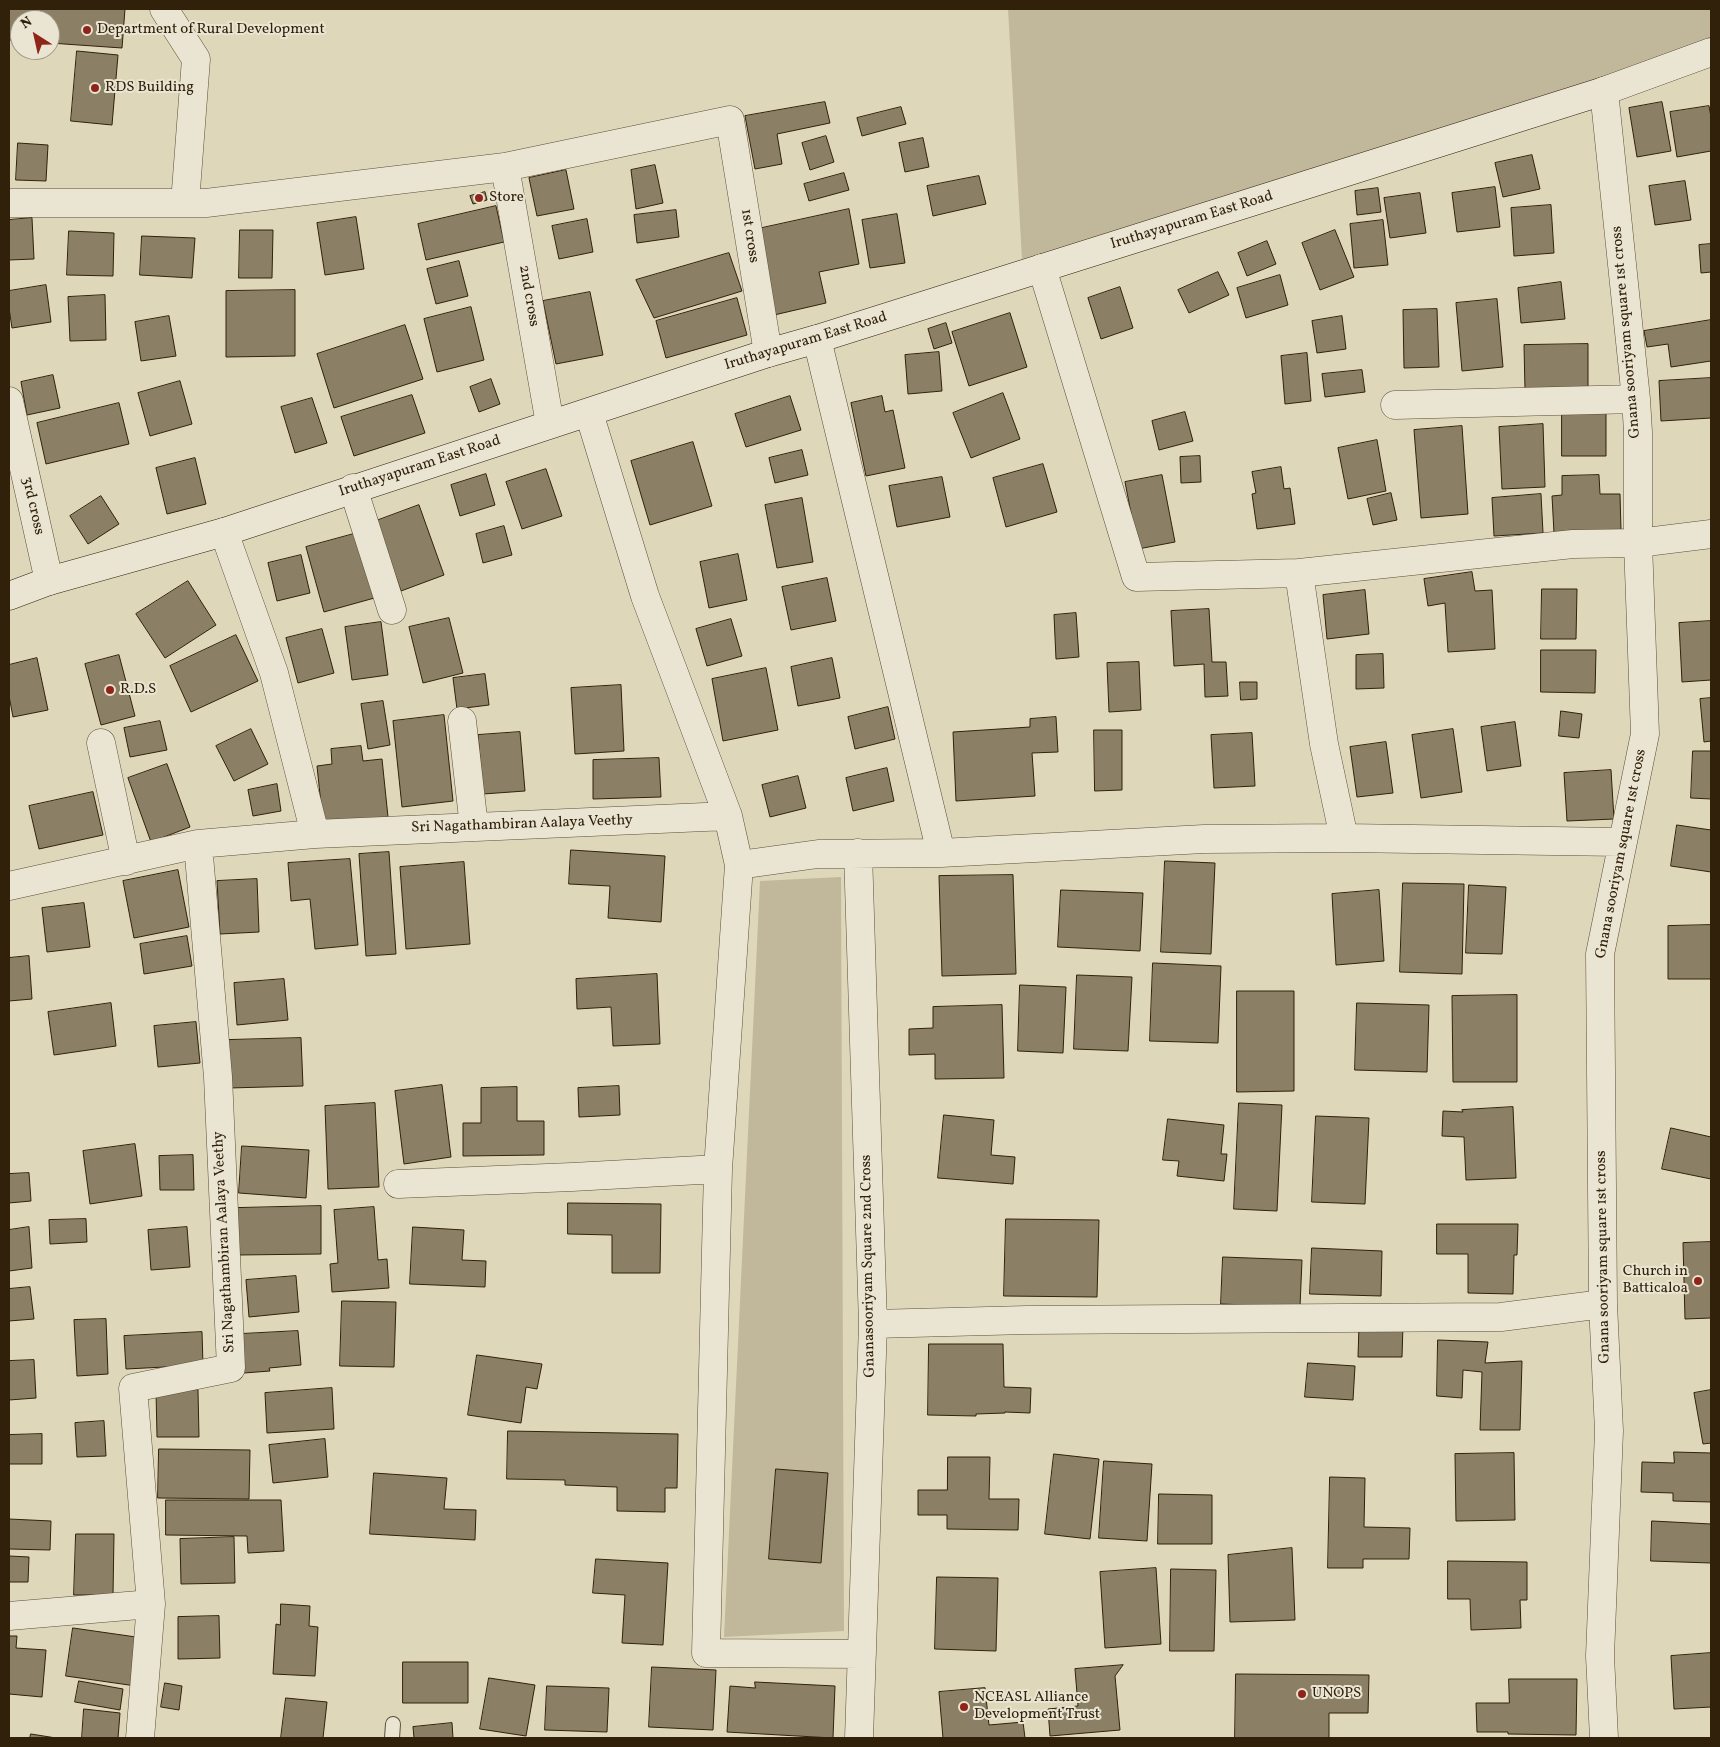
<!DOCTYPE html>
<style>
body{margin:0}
#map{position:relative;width:1720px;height:1747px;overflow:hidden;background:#dfd7ba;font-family:Vollkorn,serif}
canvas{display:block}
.frame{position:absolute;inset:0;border:10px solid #31210b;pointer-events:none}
.north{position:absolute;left:10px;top:10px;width:50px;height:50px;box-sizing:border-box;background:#eae5d2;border:1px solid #a09782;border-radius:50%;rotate:325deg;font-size:14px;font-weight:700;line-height:20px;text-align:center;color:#31210b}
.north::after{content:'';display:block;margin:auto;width:18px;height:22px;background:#8f2418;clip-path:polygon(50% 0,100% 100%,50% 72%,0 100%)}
</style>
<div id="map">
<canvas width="1720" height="1747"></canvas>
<div class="frame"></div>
<div class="north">N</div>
</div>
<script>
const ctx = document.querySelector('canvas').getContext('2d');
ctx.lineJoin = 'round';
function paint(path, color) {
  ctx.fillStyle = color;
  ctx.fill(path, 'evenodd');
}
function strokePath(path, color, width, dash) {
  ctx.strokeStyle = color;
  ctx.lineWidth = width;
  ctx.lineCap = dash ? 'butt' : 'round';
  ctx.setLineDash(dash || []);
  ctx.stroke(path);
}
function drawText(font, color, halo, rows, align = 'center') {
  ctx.font = font + ' Vollkorn,serif';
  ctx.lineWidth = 4;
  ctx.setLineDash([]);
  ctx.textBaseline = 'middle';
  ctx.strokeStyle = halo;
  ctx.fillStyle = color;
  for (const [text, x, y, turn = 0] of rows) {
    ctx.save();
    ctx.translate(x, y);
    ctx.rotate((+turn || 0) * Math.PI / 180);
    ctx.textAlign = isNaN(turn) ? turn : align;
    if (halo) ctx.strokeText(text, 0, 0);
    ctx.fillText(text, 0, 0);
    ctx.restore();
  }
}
paint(new Path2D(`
 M1008 9H1711V40L1598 79 1022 259Z
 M841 877 844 1631 724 1637 760 881Z`), '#c1b89c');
const building = new Path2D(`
 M9 9H125L122 48 50 43V20H20V40H9Z
 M77 51 118 55 112 125 71 121Z
 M825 102 830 123 777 134 782 164 755 169 745 116Z
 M1662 102 1671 151 1637 157 1629 108Z
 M1709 106 1711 117V151L1677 157 1670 112Z
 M901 107 906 124 862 136 857 118Z
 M826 136 834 162 810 170 802 143Z
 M923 138 929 167 905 172 899 143Z
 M18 143 48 145 46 181 16 180Z
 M1532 155 1540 189 1503 197 1495 163Z
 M655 165 663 203 636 209 631 170Z
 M566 170 574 209 537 216 529 178Z
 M844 173 849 190 809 201 804 184Z
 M979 176 986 204 933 216 927 186Z
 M1685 181 1691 220 1655 225 1649 186Z
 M1495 187 1500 227 1457 232 1452 193Z
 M1378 188 1381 212 1357 215 1355 191Z
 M485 192 487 200 473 204 470 196Z
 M1420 193 1426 233 1390 238 1384 198Z
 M1551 205 1554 253 1514 256 1511 208Z
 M496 206 504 242 426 260 418 224Z
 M849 209 859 264 819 272 826 303 774 315 753 230Z
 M676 210 679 237 637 243 634 215Z
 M897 214 905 263 870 268 862 220Z
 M356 217 364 269 325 275 317 223Z
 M32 218 34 259 9 260V220Z
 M587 219 593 252 559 259 552 226Z
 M1383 220 1388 265 1354 268 1350 224Z
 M240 230H273L272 278H239Z
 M1335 230 1354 277 1320 290 1302 243Z
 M69 231 114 233 113 276 67 275Z
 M142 236 195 238 192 278 140 275Z
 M1267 241 1276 264 1247 276 1238 253Z
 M1711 244V272L1701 273 1699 245Z
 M729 253 742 291 654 318 636 280Z
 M459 261 468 296 436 304 427 269Z
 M1218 272 1229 295 1189 313 1178 290Z
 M1280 275 1288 305 1246 318 1237 288Z
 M1561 282 1565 319 1521 323 1518 288Z
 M46 285 51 322 12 328 9 308V291Z
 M1120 287 1133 328 1101 339 1088 298Z
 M295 290V356L226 357V291Z
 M590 292 603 355 556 364 543 301Z
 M105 295 106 340 70 341 68 297Z
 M737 298 747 335 666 358 656 321Z
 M1497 299 1503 367 1462 371 1456 303Z
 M471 307 484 360 437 372 424 319Z
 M1437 309 1439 367 1404 368 1403 310Z
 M1010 313 1027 367 969 386 952 332Z
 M169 316 176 356 141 361 135 322Z
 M1342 316 1346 349 1317 353 1312 321Z
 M1711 320V361L1671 367 1668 344 1647 347 1644 331Z
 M946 323 952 343 934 349 928 329Z
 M405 325 423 379 334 408 317 354Z
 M1588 344V389L1525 390 1524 345Z
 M939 352 942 391 908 394 905 355Z
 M1307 353 1311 401 1285 404 1281 356Z
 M1362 370 1365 392 1325 397 1322 374Z
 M53 375 60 408 27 415 21 382Z
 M1711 378V418L1661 421 1659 381Z
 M491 379 500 404 479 412 470 387Z
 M180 381 192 424 150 436 138 393Z
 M1003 393 1020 439 971 458 953 413Z
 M412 395 425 433 354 456 341 417Z
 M790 396 801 430 746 447 735 414Z
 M882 396 885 412 893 410 905 468 866 476 851 403Z
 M312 398 327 443 295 453 281 407Z
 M119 403 129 444 46 464 37 423Z
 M1562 411H1606V456H1562Z
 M1185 412 1193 441 1159 450 1152 421Z
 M1543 424 1545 487 1502 489 1499 427Z
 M1462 426 1468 514 1421 518 1414 430Z
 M1377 440 1386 491 1348 499 1338 448Z
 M693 442 712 506 650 525 631 461Z
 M802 450 808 475 775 483 769 458Z
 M1200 456 1201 482 1181 483 1180 457Z
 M195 458 206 504 167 514 156 468Z
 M1043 464 1057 512 1006 527 993 478Z
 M1281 467 1284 489 1290 488 1295 524 1257 529 1252 494 1256 493 1252 472Z
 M546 469 562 516 522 529 506 482Z
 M486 474 495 505 460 516 451 485Z
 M1162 475 1175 542 1138 549 1125 482Z
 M1599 475 1600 494H1620L1621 530 1554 533 1552 496 1562 495V476Z
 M942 477 950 517 897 527 889 486Z
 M1391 493 1397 520 1373 525 1367 499Z
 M1541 494 1543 533 1494 536 1492 498Z
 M101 496 119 524 88 544 70 516Z
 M802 498 813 562 777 568 765 505Z
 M419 505 444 575 401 591 376 521Z
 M504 526 512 555 483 563 476 534Z
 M361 532 378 597 324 612 306 547Z
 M738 554 747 600 709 608 700 562Z
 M301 555 310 593 277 601 268 563Z
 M1472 572 1475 591 1492 590 1495 649 1448 652 1445 603 1428 606 1424 579Z
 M827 578 836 621 791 630 782 587Z
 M188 581 216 625 165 658 136 614Z
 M1542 589H1577L1576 639H1541Z
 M1365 590 1369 634 1327 639 1323 595Z
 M1209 609 1212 662H1226L1228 696 1205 697 1204 664 1174 666 1171 611Z
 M1076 613 1079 657 1056 659 1054 615Z
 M449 618 463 673 423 683 409 627Z
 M731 619 742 656 707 666 696 629Z
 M1711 621V680L1682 682 1679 623Z
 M381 622 388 675 352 680 345 627Z
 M322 629 334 673 298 683 286 638Z
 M236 635 258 681 191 712 170 666Z
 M1541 650H1596L1595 693 1541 692Z
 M1383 654 1384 688 1356 689V655Z
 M119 655 135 716 101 725 85 664Z
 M37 658 48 710 13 717 9 696V665Z
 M832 658 840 698 798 706 791 667Z
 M1139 662 1141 710 1109 712 1107 663Z
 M766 668 778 730 723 741 712 679Z
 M485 674 489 705 457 709 453 678Z
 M1240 682H1257V699L1241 700Z
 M621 685 624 751 575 754 571 688Z
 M1711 698V741L1704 742 1700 699Z
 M383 701 390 745 368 749 361 704Z
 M888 707 895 739 855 749 848 717Z
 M1561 711 1582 714 1579 738 1559 736Z
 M444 715 453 801 402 807 393 721Z
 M1056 717 1058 752 1032 753 1035 796 956 801 953 732 1030 727V719Z
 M160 721 167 750 130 757 124 728Z
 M1515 722 1521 766 1487 771 1481 727Z
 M251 729 268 764 234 781 216 746Z
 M1453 729 1462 792 1421 798 1412 735Z
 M1094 730H1122V790L1095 791Z
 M520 732 525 791 483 794 478 735Z
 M1252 733 1255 786 1214 788 1211 735Z
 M1386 742 1393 793 1357 797 1350 747Z
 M361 746 363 761 382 759 388 817 323 823 317 766 332 764 331 749Z
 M1693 751H1711V799L1691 798Z
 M659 758 661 797 593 799V760Z
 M167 764 190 827 151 842 128 778Z
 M887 768 894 801 853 811 846 778Z
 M1611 770 1614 819 1567 821 1564 773Z
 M798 776 806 808 770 817 762 785Z
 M277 784 281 811 253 816 248 790Z
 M93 792 103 835 39 849 29 806Z
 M1677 825 1711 830V872L1671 866Z
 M571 850 665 856 661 922 608 918 610 886 569 884Z
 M389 852 396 954 366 956 359 854Z
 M350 859 358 945 315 949 310 899 291 901 288 863Z
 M1165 861 1215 863 1211 954 1161 952Z
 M464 862 470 944 406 949 400 867Z
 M178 870 189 927 134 938 123 881Z
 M1013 875 1016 974 942 976 939 876Z
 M257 879 259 932 220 934 217 881Z
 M1403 883 1464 884 1462 974 1400 972Z
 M1469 885 1506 887 1502 954 1466 953Z
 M1061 890 1143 893 1140 951 1058 947Z
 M1379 890 1384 961 1336 965 1332 894Z
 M84 903 90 947 47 952 42 908Z
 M1711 925V979H1668V926Z
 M187 936 192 966 144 974 140 944Z
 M29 956 32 999 9 1001V958Z
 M1153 963 1221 966 1218 1043 1150 1041Z
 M657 974 660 1044 613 1046 611 1007 577 1009 576 979Z
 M1077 975 1132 977 1128 1051 1074 1049Z
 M284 979 288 1020 237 1025 234 983Z
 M1020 985 1066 987 1063 1053 1018 1051Z
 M1237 991H1294V1091L1237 1092Z
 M1517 995V1082H1453L1452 996Z
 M111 1003 116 1046 54 1055 48 1012Z
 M1357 1003 1429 1005 1427 1072 1355 1070Z
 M1002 1005 1004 1078 935 1079V1054L909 1055V1029L933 1028V1007Z
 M196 1022 200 1063 158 1067 154 1026Z
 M301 1038 303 1086 229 1088 228 1040Z
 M442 1085 451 1157 404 1164 395 1091Z
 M619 1086 620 1115 579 1117 578 1088Z
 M517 1087V1121H544V1155L463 1156V1123H481V1088Z
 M375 1103 379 1187 328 1189 325 1106Z
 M1239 1103 1282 1105 1277 1211 1234 1209Z
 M1513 1107 1516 1178 1466 1180 1464 1137 1442 1136 1443 1111 1463 1112 1462 1110Z
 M944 1115 994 1120 991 1155 1015 1157 1013 1184 938 1178Z
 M1316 1116 1369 1118 1365 1204 1312 1202Z
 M1168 1119 1224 1125 1221 1154H1227L1224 1181 1177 1176 1179 1161 1163 1160Z
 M1671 1128 1711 1137V1179L1662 1169Z
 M135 1144 142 1196 90 1204 83 1151Z
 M242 1146 309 1150 306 1198 239 1193Z
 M193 1155 194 1190H160L159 1156Z
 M29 1173 31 1201 9 1203V1174Z
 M568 1203 661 1204 660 1273H612V1235L568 1234Z
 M321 1206V1254L238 1255 237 1208Z
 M374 1207 378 1260 387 1259 389 1288 332 1292 330 1264 338 1263 334 1210Z
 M86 1219 87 1242 50 1244 49 1220Z
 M1006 1219 1099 1220 1097 1297 1004 1296Z
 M1437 1224H1518L1517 1255H1514L1513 1294 1468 1293V1254H1437Z
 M29 1227 32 1268 9 1271V1230Z
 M187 1227 190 1267 151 1270 148 1230Z
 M413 1227 464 1230 462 1260 486 1261 485 1287 410 1284Z
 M1711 1242V1318L1685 1319 1683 1243Z
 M1312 1248 1382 1251 1381 1296 1310 1294Z
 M1223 1257 1302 1260 1300 1307 1221 1304Z
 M296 1276 299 1312 249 1317 246 1280Z
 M30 1287 34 1319 9 1321V1289Z
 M342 1301 396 1302 394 1367 340 1366Z
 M106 1319 108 1374 77 1376 74 1320Z
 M1403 1325 1402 1357H1358L1359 1326Z
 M298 1331 301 1365 269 1368 270 1371 244 1373 241 1334Z
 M202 1332 203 1365 126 1369 124 1336Z
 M1438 1340 1488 1342 1485 1363 1522 1361 1520 1430H1480L1482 1372 1463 1370 1462 1398 1437 1396Z
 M929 1344H1003L1004 1387 1031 1388 1030 1413 1005 1412V1413L976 1414V1416L928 1415Z
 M477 1355 542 1364 537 1389 526 1387 521 1423 468 1415Z
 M34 1360 36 1398 9 1400V1361Z
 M1308 1363 1355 1366 1353 1400 1305 1397Z
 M332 1388 334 1429 267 1433 265 1393Z
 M198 1390 199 1437H157L156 1391Z
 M1711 1390V1443L1703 1444 1694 1393Z
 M104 1421 106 1456 77 1457 75 1423Z
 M508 1431 678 1434 677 1488H665V1512L617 1511V1487L565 1485V1480L507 1479Z
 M42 1434V1464H9V1435Z
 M325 1439 328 1477 273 1483 269 1445Z
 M159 1449 250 1450 249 1499 158 1498Z
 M1674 1452 1711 1453V1502L1673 1501V1493L1641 1492 1642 1462 1674 1463Z
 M1514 1453 1515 1520 1456 1521 1455 1454Z
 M1054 1454 1099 1459 1090 1539 1045 1534Z
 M948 1457H990L989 1499H1019L1018 1530 947 1529V1515H918V1490H947Z
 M1104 1461 1152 1464 1147 1541 1099 1538Z
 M776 1469 828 1473 821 1563 769 1559Z
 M374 1473 447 1478 444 1509 476 1510 475 1540 370 1534Z
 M1330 1477 1365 1478 1364 1527 1410 1528 1409 1559H1363V1568H1328Z
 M1159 1494 1212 1495V1544H1158Z
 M166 1500H281L284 1551 248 1553 247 1536 166 1535Z
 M9 1519 51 1521 50 1550 9 1549Z
 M1652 1521 1711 1524V1563L1651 1561Z
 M76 1534H114L113 1595H74Z
 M234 1537 235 1583 181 1584 180 1539Z
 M1292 1548 1295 1620 1230 1622 1228 1555Z
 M9 1556 29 1557 28 1582H9Z
 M596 1559 668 1563 663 1645 622 1643 625 1595 593 1593Z
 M1448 1561 1527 1562V1600H1520L1521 1628 1471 1630 1470 1599H1448Z
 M1156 1568 1161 1644 1105 1648 1100 1572Z
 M1171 1569 1216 1570 1214 1651H1170Z
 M937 1577 998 1578 996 1651 935 1649Z
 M281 1604 310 1606 309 1626 318 1627 315 1676 273 1674 276 1624 280 1625Z
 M219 1616 220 1658 178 1659V1617Z
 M73 1628 143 1638 136 1686 66 1676Z
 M9 1636H17L16 1648 46 1650 42 1697 9 1694Z
 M1711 1653V1707L1674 1709 1671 1656Z
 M403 1662H468V1703H403Z
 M1123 1665 1115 1676 1120 1730 1050 1736 1048 1709 1078 1706 1075 1669Z
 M652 1667 716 1670 713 1730 649 1727Z
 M1236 1674 1369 1675 1368 1713H1329V1738H1235Z
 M489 1678 535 1685 526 1736 480 1729Z
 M1509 1679H1577L1576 1735 1508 1734V1732H1477L1476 1703H1509Z
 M79 1681 123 1689 120 1710 75 1702Z
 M755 1682 835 1686 833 1738 727 1732 730 1686 755 1688Z
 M165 1683 182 1686 179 1710 161 1707Z
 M547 1686 609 1688 607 1732 545 1730Z
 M985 1688 989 1725 1023 1722 1025 1738H943L939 1692Z
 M286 1698 327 1702 323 1738H281Z
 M84 1709 120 1713 118 1738H82Z
 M452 1723 453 1738H414L413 1727Z
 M31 1734 56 1738H30Z`);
paint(building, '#8b8066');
strokePath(building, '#31210b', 1);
const lane = new Path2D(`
 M392 1738 393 1724`);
const street = new Path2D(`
 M164 9 196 59 185 203
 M1604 91 1636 399 1638 432V543L1645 734 1600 954 1603 1304 1609 1431 1600 1656 1604 1738
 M505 167 550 424
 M9 203H206L505 167 730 120 768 353
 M1042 268 1136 577 1299 573 1324 744 1344 838
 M817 339 941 853
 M9 401 49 581
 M1395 405 1636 399
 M589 413 645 596 728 816 739 865 718 1169 706 1653 862 1654
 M353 488 392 610
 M224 532 274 673 315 834 728 816
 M1299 573 1573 544 1638 543 1711 534
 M462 721 474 827
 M101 743 126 861
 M858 853 873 1324 859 1738
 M739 865 818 854 941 853 1204 839 1344 838 1621 842
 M9 886 198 844 315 834
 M398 1184 572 1177 718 1169
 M873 1324 1027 1320 1501 1317 1603 1304
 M9 1616 151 1604
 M140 1738 151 1604 133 1388 231 1368 218 1077 198 844`);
const secondary = new Path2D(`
 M9 596 49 581 224 532 768 353 817 339 1604 91 1711 52`);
strokePath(lane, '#5c4e37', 16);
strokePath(street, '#5c4e37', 29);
strokePath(secondary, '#31210b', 29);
strokePath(lane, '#eae5d2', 14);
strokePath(street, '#eae5d2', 28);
strokePath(secondary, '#eae5d2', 28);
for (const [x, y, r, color] of [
 [87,30,5,"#8f2418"],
 [95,88,5,"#8f2418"],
 [479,198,5,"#8f2418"],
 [110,690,5,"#8f2418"],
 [1698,1281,5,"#8f2418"],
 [1302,1694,5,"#8f2418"],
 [964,1707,5,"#8f2418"]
]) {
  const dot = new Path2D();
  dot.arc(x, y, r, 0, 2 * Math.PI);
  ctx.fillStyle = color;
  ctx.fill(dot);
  strokePath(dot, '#eae5d2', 2);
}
drawText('15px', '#31210b', '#eae5d2', [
 ["Department of Rural Development",97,30],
 ["RDS Building",105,88],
 ["Store",489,198],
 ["R.D.S",120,690],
 ["Church in",1688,1272,"right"],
 ["Batticaloa",1688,1289,"right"],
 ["UNOPS",1312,1694],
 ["NCEASL Alliance",974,1698],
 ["Development Trust",974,1715]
], 'left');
drawText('15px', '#31210b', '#eae5d2', [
 ["Iruthayapuram East Road",1192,221,-17],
 ["1st cross",749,236,81],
 ["2nd cross",528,296,80],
 ["Gnana sooriyam square 1st cross",1627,332,-95],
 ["Iruthayapuram East Road",806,342,-17],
 ["Iruthayapuram East Road",420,467,-18],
 ["3rd cross",32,506,77],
 ["Sri Nagathambiran Aalaya Veethy",522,825,-2],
 ["Gnana sooriyam square 1st cross",1622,854,-79],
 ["Sri Nagathambiran Aalaya Veethy",225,1242,-93],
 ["Gnana sooriyam square 1st cross",1604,1257,-91],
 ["Gnanasooriyam Square 2nd Cross",869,1266,-91]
]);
</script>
